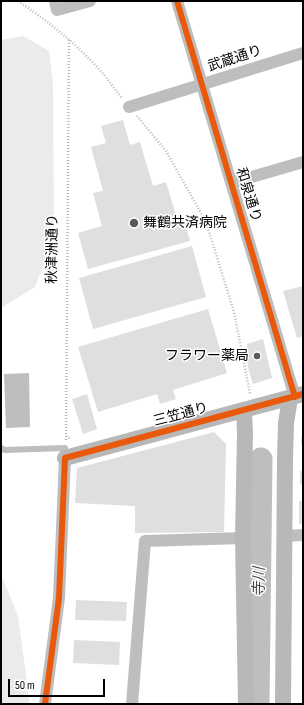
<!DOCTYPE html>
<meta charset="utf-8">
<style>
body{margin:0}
#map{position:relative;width:304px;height:705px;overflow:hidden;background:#fff;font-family:"Sofia Sans Condensed",sans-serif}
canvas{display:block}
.frame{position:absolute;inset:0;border:2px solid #000;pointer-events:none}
.scale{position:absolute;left:8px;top:679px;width:97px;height:18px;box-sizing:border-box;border:2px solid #000;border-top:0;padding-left:5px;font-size:12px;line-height:14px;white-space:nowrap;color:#000;-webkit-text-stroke:3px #fff;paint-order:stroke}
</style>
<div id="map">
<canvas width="304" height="705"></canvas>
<div class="frame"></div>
<div class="scale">50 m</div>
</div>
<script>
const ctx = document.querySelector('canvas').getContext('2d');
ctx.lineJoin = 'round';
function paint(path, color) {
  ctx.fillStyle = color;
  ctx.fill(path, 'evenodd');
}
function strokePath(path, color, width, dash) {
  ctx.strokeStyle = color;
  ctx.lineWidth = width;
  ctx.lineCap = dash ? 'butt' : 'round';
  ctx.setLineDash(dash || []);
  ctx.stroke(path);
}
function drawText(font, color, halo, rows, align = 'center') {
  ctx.font = font + ' "Sofia Sans Condensed","Noto Sans JP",sans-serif';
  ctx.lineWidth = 3;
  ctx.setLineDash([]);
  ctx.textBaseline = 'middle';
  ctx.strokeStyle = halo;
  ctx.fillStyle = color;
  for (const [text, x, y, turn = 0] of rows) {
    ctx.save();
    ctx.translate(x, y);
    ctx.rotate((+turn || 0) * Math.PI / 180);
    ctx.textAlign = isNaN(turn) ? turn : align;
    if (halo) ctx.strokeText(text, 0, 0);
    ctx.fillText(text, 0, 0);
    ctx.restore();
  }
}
paint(new Path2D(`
 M23 36 49 51 53 83 54 238 35 287 1 308V40Z
 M1 574 18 616 30 704H1Z`), '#ebebeb');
paint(new Path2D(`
 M29 373 30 427 6 428 4 374Z`), '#bebebe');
strokePath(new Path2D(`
 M258 704 261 459`), '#bebebe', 23);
paint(new Path2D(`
 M123 120 130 145 140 142 153 186 166 182 178 222 184 220 190 241 88 269 78 233 102 226 93 193 103 191 91 147 106 143 101 126Z
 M192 246 206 297 93 329 79 278Z
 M303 286V336L297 338 283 291Z
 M208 309 227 373 173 390 176 399 160 404 157 394 98 412 78 347Z
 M263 339 272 378 253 384 248 368 247 344Z
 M87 394 97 429 83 434 72 399Z
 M214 432 226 444 224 532 135 533V506L75 503 77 468Z
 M301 437H303V444H301Z
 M300 471H303V485L300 484Z
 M299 501H303V524H299Z
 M76 600 127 602 126 621 75 620Z
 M74 640 120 642 119 665 73 663Z`), '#dfdfdf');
strokePath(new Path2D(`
 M18 1C46 20 72 40 95 65 105 75 113 87 122 98
 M137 116 166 151 206 222 234 312 250 394
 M66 436 71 439
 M66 440 69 40`), '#b9b9b9', 2.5, [1, 2]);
strokePath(new Path2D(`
 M1 448 5 450 65 448`), '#bebebe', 6);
strokePath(new Path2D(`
 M55 1 57 10 90 1
 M177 1 295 397
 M129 107 303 53
 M231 183 303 162
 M285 536 303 535
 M45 704 59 598 65 458
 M132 704 145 541 243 538`), '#bebebe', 12);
strokePath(new Path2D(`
 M244 410 245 433 243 538 246 704
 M65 458 303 394
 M283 704 285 459 286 423 290 398`), '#b8b8b8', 16);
strokePath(new Path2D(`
 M177 1 295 397
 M45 704 59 598 65 458 303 394`), '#e8590c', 6);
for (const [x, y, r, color] of [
 [134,223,5,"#595959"],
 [257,356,4,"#595959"]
]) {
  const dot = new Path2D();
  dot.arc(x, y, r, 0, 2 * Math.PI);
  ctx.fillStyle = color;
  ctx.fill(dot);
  strokePath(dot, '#fff', 1.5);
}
drawText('14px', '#000', '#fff', [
 ["武蔵通り",235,59,-18],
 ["和泉通り",248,195,73],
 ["秋津洲通り",53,249,-89],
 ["三笠通り",181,415,-15]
]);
drawText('14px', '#000', '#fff', [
 ["舞鶴共済病院",143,223],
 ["フラワー薬局",249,356,"right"]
], 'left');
drawText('italic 15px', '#434343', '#fff', [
 ["寺川",260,582,-89]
]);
</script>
